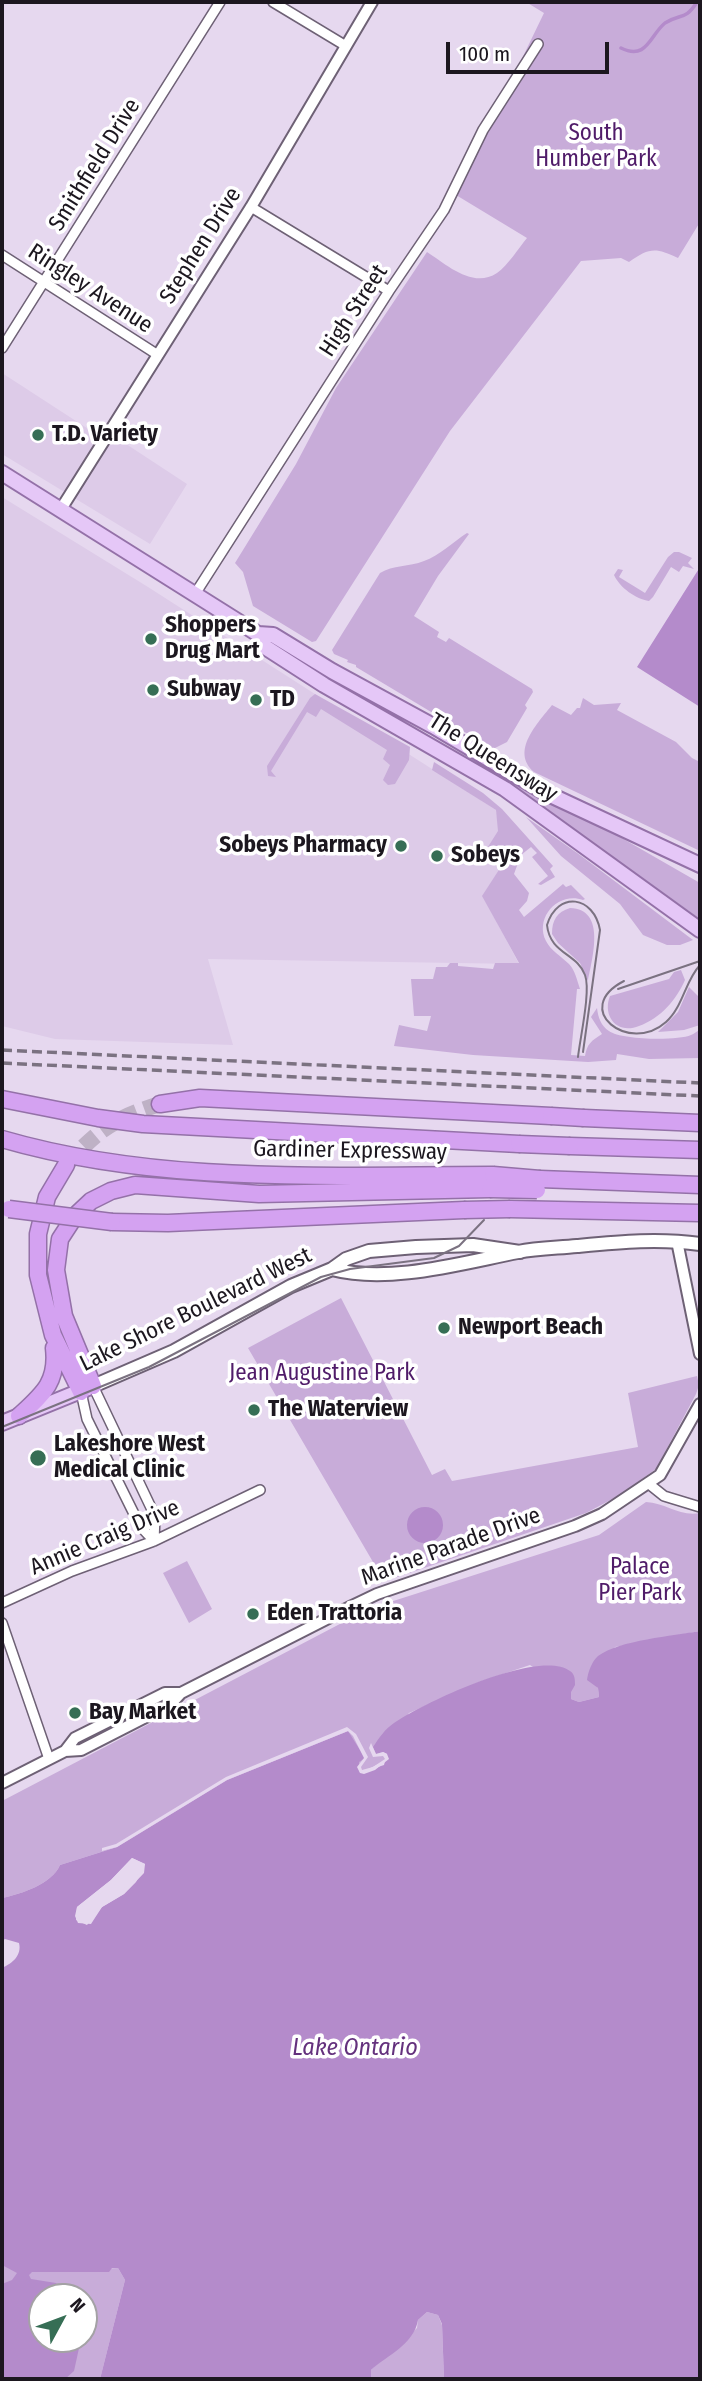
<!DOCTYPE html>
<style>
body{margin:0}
#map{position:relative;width:702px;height:2381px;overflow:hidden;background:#e6d8ef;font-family:"Fira Sans Condensed",sans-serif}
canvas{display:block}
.frame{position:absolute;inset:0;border:4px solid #1c171f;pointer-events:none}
.north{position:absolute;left:28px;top:2283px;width:70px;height:70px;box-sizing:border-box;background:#fff;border:2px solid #a4a2a5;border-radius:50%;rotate:49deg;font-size:19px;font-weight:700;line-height:28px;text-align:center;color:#1c171f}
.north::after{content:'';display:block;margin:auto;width:24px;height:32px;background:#366e55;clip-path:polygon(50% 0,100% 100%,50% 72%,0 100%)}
.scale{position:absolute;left:446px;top:42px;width:163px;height:32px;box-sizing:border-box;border:4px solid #1c171f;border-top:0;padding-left:9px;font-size:21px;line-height:24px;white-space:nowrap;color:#1c171f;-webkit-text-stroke:5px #fff;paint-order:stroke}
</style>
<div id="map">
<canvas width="702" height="2381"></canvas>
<div class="frame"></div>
<div class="north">N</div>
<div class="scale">100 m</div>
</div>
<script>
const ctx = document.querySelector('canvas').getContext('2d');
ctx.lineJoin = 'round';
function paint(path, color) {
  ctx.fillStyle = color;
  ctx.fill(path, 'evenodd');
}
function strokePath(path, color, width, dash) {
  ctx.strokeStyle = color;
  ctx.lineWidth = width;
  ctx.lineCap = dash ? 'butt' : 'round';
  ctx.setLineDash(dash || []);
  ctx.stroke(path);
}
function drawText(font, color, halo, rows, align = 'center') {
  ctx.font = font + ' "Fira Sans Condensed",sans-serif';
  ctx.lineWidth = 7;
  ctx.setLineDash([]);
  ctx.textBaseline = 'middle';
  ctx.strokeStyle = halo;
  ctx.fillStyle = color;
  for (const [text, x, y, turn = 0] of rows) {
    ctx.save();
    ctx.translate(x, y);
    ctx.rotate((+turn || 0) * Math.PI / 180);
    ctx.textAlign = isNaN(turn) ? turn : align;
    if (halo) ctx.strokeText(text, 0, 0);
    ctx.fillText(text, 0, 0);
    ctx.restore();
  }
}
paint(new Path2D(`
 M2 373 96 434 120 440 187 484 150 544 2 454Z
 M2 497 148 587 496 810 504 862 483 896 519 964 208 959 233 1045 55 1039 2 1026Z`), '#ddcbe8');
paint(new Path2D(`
 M526 2H700V222L678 258C655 247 649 248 629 262L621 258 581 261 450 431 316 641 312 642 253 606 243 572 235 563 296 464 336 388 427 252C447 265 473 289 497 273 508 265 518 249 527 238L456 195 544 13Z
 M467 533 469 534 438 576 414 616 439 632 437 637 446 642 449 638 532 689 533 692 525 705 527 708 507 742 493 749 356 667V665L347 662 348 660 334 654 332 650 380 573C393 565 409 567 424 561 439 556 453 542 467 533Z
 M674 552H679L692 558 688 563 694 569 683 566 679 572 671 567 653 597 649 601C636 599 620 588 614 575L618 569 623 570 619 577 645 593 668 557Z
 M315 694 410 747 409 760 395 784 388 785 383 780 390 765 383 759 387 750 321 709 316 717 307 712 271 771 276 777 268 776 267 766 310 698Z
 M583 698 594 705 621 703 617 710 676 742 692 758 700 762V851L534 772C510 751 538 723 552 705L571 715 577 708H580Z
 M434 762 483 793 502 809 553 866 550 869 555 877 541 885 538 884 548 876 532 857 537 853 531 847 521 855 514 874 529 893 527 901 519 910 524 917 563 884 566 887 571 885 585 899 583 900C559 891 534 917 546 941 551 951 561 956 569 964 575 970 577 980 580 989H577L571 1055 585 1056C587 1044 591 1041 602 1034L591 1017 597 1008C598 1017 601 1026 609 1031 621 1040 677 1041 691 1035 694 1034 697 1031 700 1030V1058L649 1059 617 1054 616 1060 588 1062 473 1055 394 1046 399 1025 427 1031 431 1016H414L411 979H433L436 967H447L450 963H458V966L493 969 495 963H519L482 896 504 862 486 850 498 831 496 810 432 770Z
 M516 785 606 829 700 883V919L515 787Z
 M526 817 580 855 693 940 680 945H667L643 935 620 904 561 856Z
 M570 908C607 909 592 959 588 981L580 963 558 943 552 934C552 920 557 912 570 908Z
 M681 970 685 980C676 1000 661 1018 639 1026 617 1035 602 1016 610 996L669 979 674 972Z
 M689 987 700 998V1025L684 1030 658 1032 678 1012Z
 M341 1298 432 1475 445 1469 452 1481 638 1447 628 1393 697 1376 699 1385 696 1394 656 1469 618 1496 586 1513 380 1583 373 1562 248 1348Z
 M646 1502C666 1503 680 1517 700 1513V1631L615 1647 595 1684 598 1688 599 1697 579 1702 571 1699V1692L530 1665 479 1682 409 1713 383 1752 389 1759 360 1773 348 1731 227 1780 117 1847 60 1865C52 1884 21 1894 2 1898V1801L357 1615 384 1604 599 1535Z
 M187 1561 212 1609 189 1623 163 1573Z
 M2 2265 32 2272 118 2268 125 2280 100 2379H2ZM42 2297H84V2339H42Z
 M427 2312 438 2315 442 2325 444 2379H371V2370L417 2328 418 2320Z`), '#c8acd9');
paint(new Path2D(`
 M700 567V707L637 667Z
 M407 1525a18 18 0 1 1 36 0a18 18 0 1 1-36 0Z
 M700 1631V2379H444L442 2324 438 2315 427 2312 418 2320C414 2344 388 2355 371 2370V2379H100L125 2280 118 2268H112L109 2272H32L29 2275 31 2279 56 2283 67 2294 73 2297H42V2339H81L74 2371 65 2379H2V2284L12 2280 17 2273 2 2265V1968C13 1963 22 1955 19 1943L5 1939 2 1941V1898C21 1894 52 1884 60 1865L117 1847 227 1780 348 1731 365 1758 359 1762 360 1773 384 1765 387 1754 383 1752 376 1754 373 1747C379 1738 385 1729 394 1723 423 1703 539 1648 570 1671 575 1674 575 1680 575 1685L571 1692V1699L579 1702 599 1697 598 1688 587 1680C588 1672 592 1661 598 1656 620 1640 673 1636 700 1631ZM132 1858 145 1864 136 1882 124 1894 102 1907 87 1925 76 1920 77 1907 111 1880Z`), '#b48bcb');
paint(new Path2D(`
 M347 1727 356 1734 368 1757 361 1767 362 1770 373 1767 385 1759 383 1756 373 1757 369 1748 371 1743 376 1754 383 1752 387 1754 389 1759 375 1770 364 1774 360 1773 357 1767 364 1758 353 1736 348 1731 227 1780 117 1847 102 1851V1848L116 1844 226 1777Z
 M132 1858 145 1864 144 1873 124 1894 102 1907 91 1924 78 1923 75 1916 77 1907 111 1880ZM133 1861 139 1863 142 1869 134 1880 121 1891 100 1905 89 1921 80 1920 78 1915 80 1909 113 1883Z`), '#e6d8ef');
strokePath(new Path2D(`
 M621 48C647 61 650 35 665 23 681 13 685 21 697 2`), '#b48bcb', 3.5);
strokePath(new Path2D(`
 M67 1164C99 1129 115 1118 160 1104`), '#beb1c5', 16, [16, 8]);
const minor = new Path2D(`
 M273 2 346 46
 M251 207 389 291
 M2 255 158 355
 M2 348 220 2
 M195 594 389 291 444 210 483 130 538 44
 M93 1386 155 1516 154 1541
 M81 1392 87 1419 140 1526 154 1541
 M649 1484 664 1496 700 1507
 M2 1603 72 1571 154 1541 260 1490
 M2 1623 49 1759`);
const tertiary = new Path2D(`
 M61 509 251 207 372 2
 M677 1241 700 1354
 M65 1751 75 1738 165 1693H181
 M2 1783 65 1751 81 1750 171 1704 181 1693 352 1606 377 1594 575 1526 602 1514 660 1475 700 1404`);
const secondary = new Path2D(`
 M332 1269C389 1284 461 1263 518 1252 537 1248 557 1248 577 1246 619 1242 658 1238 700 1244
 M93 1386 174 1351 291 1286 332 1269 346 1259 369 1251 416 1247 473 1245 520 1252`);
const primary = new Path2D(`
 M2 473 258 634 273 635 332 671 433 726 546 793 700 865
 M258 634 265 647 324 685 505 789 700 930
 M2 1423 88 1388`);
const motorway = new Path2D(`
 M2 1099 98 1118 143 1124 519 1144
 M160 1104 200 1098 551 1116
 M584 1118 700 1123
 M2 1139C160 1185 329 1175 493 1175
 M570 1146 700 1150
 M66 1165 47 1197 38 1234V1275L53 1335 81 1392
 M540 1179 700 1185
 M510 1209 700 1213
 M112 1222 168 1223 464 1210
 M93 1386 64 1316 56 1270 60 1239 75 1216 91 1201 111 1191 135 1185 259 1194 490 1189
 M19 1416C43 1394 58 1382 54 1348`);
strokePath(minor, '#6e6175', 12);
strokePath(tertiary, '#6e6175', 14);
strokePath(secondary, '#6e6175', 16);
strokePath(primary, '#9471a8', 18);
strokePath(motorway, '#9471a8', 19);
strokePath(minor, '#fff', 9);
strokePath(tertiary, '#fff', 10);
strokePath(secondary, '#fff', 12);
strokePath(primary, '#e5c7f7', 14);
strokePath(motorway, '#d4a2f1', 16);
strokePath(new Path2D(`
 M624 981C570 1009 629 1055 666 1022 683 1007 685 981 700 965
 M618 989 700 961
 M578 1057C580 1038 591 991 585 975 577 953 550 954 547 925 558 890 594 896 600 930L583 1052
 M2 1427 149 1367 321 1277 350 1269 434 1258 459 1246 484 1220`), '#7b7281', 2);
strokePath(new Path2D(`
 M2 1050 700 1083
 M2 1063 700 1096`), '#7b7281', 3.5, [10, 5]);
const motorwayBridge = new Path2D(`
 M551 1116 584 1118
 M519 1144 570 1146
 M493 1175 540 1179
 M490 1189 537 1190
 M9 1209 112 1222
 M464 1210 510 1209`);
strokePath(motorwayBridge, '#9471a8', 19, []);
strokePath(motorwayBridge, '#d4a2f1', 16);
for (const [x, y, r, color] of [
 [38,435,7,"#366e55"],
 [151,639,7,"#366e55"],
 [153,690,7,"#366e55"],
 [256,700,7,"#366e55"],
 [401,846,7,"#366e55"],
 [437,856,7,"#366e55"],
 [444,1328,7,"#366e55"],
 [254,1410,7,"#366e55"],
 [38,1458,9,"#366e55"],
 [253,1614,7,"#366e55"],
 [75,1713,7,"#366e55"]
]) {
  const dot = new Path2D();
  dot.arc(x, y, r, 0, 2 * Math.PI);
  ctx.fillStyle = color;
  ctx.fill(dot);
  strokePath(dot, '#fff', 2.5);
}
drawText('23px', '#501c69', '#fff', [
 ["South",596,134],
 ["Humber Park",596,160],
 ["Jean Augustine Park",322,1374],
 ["Palace",640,1568],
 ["Pier Park",640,1594]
]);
drawText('23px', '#1c171f', '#fff', [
 ["Smithfield Drive",95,165,-58],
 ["Stephen Drive",201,246,-58],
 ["Ringley Avenue",90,289,33],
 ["High Street",354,311,-57],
 ["The Queensway",493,758,32],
 ["Gardiner Expressway",350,1151,1],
 ["Lake Shore Boulevard West",196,1310,-26],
 ["Annie Craig Drive",105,1538,-23],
 ["Marine Parade Drive",451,1547,-20]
]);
drawText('bold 23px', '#1c171f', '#fff', [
 ["T.D. Variety",52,435],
 ["Shoppers",165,626],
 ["Drug Mart",165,652],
 ["Subway",167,690],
 ["TD",270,700],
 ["Sobeys Pharmacy",387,846,"right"],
 ["Sobeys",451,856],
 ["Newport Beach",458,1328],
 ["The Waterview",268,1410],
 ["Lakeshore West",54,1445],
 ["Medical Clinic",54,1471],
 ["Eden Trattoria",267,1614],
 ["Bay Market",89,1713]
], 'left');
drawText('italic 24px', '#64317d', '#fff', [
 ["Lake Ontario",355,2048]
]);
</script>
